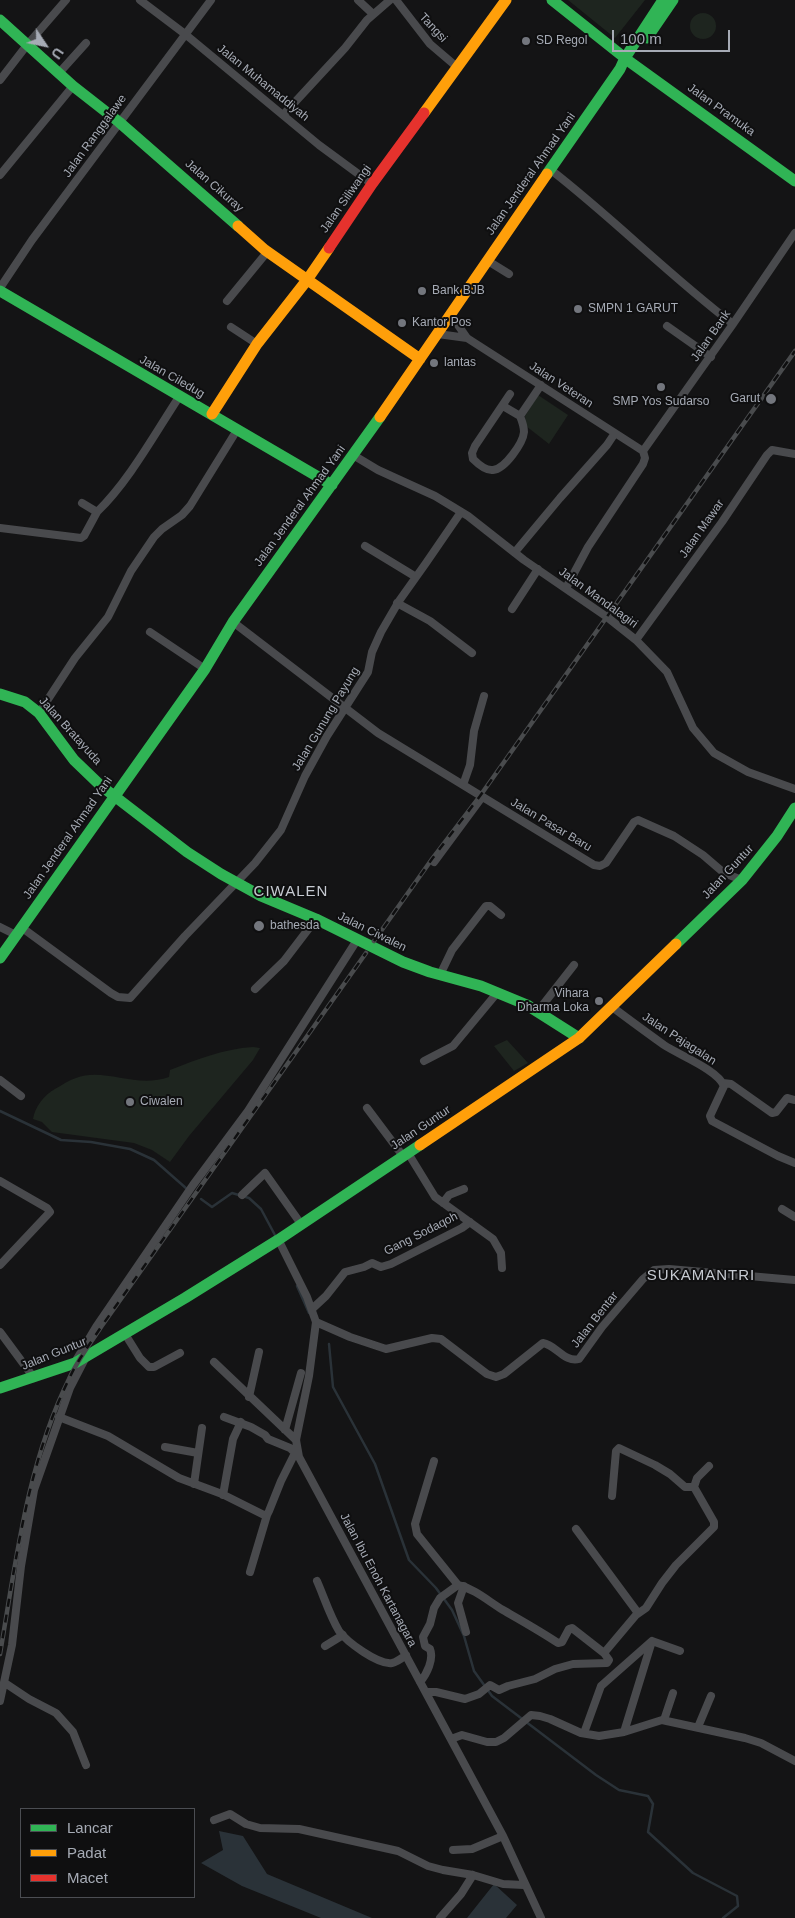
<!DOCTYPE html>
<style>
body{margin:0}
#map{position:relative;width:795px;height:1918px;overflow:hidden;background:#141415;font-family:Arial,sans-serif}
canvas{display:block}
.legend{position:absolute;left:20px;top:1808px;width:175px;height:90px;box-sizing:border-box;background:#0f0f10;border:1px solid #4b4d52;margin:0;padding:6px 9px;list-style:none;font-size:15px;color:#a6abb5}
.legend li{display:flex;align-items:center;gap:10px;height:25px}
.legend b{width:25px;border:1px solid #4b4d52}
.north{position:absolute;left:20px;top:20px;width:50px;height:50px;-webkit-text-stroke:4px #0f0f10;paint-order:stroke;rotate:124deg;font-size:14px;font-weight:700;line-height:20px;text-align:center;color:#a6abb5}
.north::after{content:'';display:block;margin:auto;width:18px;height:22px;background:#a6abb5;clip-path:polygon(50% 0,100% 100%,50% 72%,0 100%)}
.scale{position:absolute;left:612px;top:30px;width:118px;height:22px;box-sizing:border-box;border:2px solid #a6abb5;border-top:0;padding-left:6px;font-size:15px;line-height:18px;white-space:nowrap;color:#a6abb5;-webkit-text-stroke:4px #0f0f10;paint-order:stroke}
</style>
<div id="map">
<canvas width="795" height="1918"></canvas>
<ul class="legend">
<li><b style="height:6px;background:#30b455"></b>Lancar</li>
<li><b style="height:6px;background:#ff9f0a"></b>Padat</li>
<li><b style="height:6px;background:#e5322d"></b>Macet</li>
</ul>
<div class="north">U</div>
<div class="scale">100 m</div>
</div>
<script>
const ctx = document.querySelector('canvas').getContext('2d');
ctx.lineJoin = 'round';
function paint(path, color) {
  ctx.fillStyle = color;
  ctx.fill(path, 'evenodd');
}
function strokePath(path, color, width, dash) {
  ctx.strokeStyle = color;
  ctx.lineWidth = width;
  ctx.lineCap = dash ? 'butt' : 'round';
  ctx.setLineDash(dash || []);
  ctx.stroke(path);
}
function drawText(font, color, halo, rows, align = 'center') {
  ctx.font = font + ' Arial,sans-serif';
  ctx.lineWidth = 4;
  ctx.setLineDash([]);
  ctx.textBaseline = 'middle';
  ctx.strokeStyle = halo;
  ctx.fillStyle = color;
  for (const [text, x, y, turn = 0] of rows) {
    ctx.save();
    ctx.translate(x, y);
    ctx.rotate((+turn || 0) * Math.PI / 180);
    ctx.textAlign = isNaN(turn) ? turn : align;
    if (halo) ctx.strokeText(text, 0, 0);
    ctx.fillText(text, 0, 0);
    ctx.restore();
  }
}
paint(new Path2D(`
 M568 0H645L615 38Z
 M690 26a13 13 0 1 1 26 0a13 13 0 1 1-26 0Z
 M538 395 568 415 549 444 526 426 525 416Z
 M507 1040 528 1063 514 1071 494 1046Z
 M253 1047 260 1048 253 1060 189 1136 170 1162 152 1150 134 1143 52 1132 42 1122 33 1119C35 1107 44 1095 55 1089 62 1085 69 1080 76 1078 104 1067 136 1089 169 1077L170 1070C198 1059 223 1049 253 1047Z`), '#1e251f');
paint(new Path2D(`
 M219 1831 243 1836 267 1874 372 1918H321L242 1886 201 1863 223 1850Z
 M494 1884 517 1905 506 1918H467Z`), '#2a3238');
strokePath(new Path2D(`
 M0 1111 61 1140 91 1142 130 1149 154 1160 187 1189
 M201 1199 212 1207 232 1193 249 1198 261 1209 276 1237
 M297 1286 309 1313
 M329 1344 333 1387 375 1464 409 1560 436 1588 452 1610 464 1636 474 1671 492 1696 596 1775 619 1790 648 1796 653 1804 648 1832 693 1873 737 1896 738 1906 723 1918`), '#2a3238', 2.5);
strokePath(new Path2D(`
 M140 0 185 34 319 145 372 184
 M358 0 373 14
 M396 0 430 44 457 67
 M59 73 86 43
 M0 80 27 45 66 0
 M283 115 345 48 367 20 390 0
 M551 170C614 219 670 276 733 324
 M0 175 73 86
 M488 261 509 274
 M0 288 32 240 211 0
 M227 301 268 251
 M451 315 467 338 643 451
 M667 326 711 357
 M231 327 257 344
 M438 334 467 338
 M510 394 475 446 472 453 473 459C478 464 486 471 493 470 505 469 523 443 524 432 524 426 522 421 520 416L541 385
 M503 406 520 416
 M643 451 733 324 795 233
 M353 455 378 470 435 496 468 516 524 560 607 617 636 640 667 672 693 728 714 753 748 772 795 789
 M82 503 97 512C129 481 154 435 179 397
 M0 528 81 538 84 536 97 512
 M365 546 416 577
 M515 552 560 498 607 445 615 433
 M566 588 588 547 643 464 645 458 643 451
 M397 603 430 621 472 653
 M512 609 538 569
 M233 622 378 733 594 865 600 866 606 863 634 822 638 820 674 836 703 855 724 873 742 880
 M150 632 205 669
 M636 640 722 522 767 455 772 450 795 454
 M39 713 75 658 108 617 131 571 154 537 162 529 182 515 190 506 237 430
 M463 785 470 765 474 731 484 696
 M434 862 482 797
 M0 927 16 935
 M21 927 111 993 118 997 130 998 185 936 255 863 281 830 305 776 327 736 368 672 372 652 381 632 399 601 426 563 461 512
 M440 975 452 950 486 906H490L501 915
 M255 989 284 961 316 919
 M611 1006C628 1019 646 1032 664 1045 679 1055 718 1070 724 1086L710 1116 712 1121 778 1156 795 1163
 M538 1011 574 965
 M424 1061 453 1046 497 993
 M0 1080 21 1096
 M723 1083 731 1084 772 1113 776 1112 787 1098 795 1100
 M367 1108 403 1156
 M408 1153 435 1197 493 1239 501 1253 502 1268
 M0 1181 47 1208 50 1212 0 1265
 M242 1195 265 1173 301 1224
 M443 1203 449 1195 464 1189
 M782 1209 795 1217
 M278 1239 307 1297 316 1322 309 1376 296 1440 299 1457 503 1836 541 1918
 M312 1309 326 1296 345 1272 364 1267 372 1263 381 1267 391 1264 462 1228 470 1222
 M316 1322 350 1337 386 1349 432 1338 441 1339 487 1374 496 1377 504 1374 543 1343C556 1345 565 1363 579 1359L602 1327 643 1279 654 1270 669 1269 795 1280
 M0 1332 34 1378
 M125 1334 140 1358 149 1367H154L180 1353
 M75 1362 96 1327 193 1185 248 1111 357 940
 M214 1362 296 1440
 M249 1397 259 1352
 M59 1417 108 1436 179 1478 222 1494 264 1515H267L269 1511 281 1481 297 1449
 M224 1417 251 1427 265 1435 268 1439 290 1448 295 1453
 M285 1430 301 1373
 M165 1447 198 1453
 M434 1461 415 1524 417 1534 458 1585
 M194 1484 202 1428
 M223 1495 233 1439 241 1422
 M612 1496 616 1451 619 1448 655 1465 670 1474 685 1487H694
 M576 1529 638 1613
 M250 1572 267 1515
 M317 1581C324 1597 330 1616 339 1631 347 1642 378 1665 392 1663 397 1662 402 1658 406 1655
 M464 1586 458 1603 466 1632
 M652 1641 680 1651
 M325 1646 343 1635
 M420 1682C427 1674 434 1659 430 1649L425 1646 423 1637 430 1624 434 1608 440 1598 458 1585C475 1589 488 1601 503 1610 522 1621 540 1631 558 1643L562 1642 569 1629 572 1628 604 1653
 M5 1683 29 1699 56 1713 73 1732 86 1765
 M426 1692H436L465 1699 479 1694 490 1685 499 1690 508 1686 535 1679 555 1669 573 1664 607 1663 609 1660 604 1653 636 1615 646 1608 662 1583 676 1565 714 1527V1522L694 1487 697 1478 709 1466
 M0 1701 12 1645 21 1566 34 1490 70 1388 86 1357
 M664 1720 673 1693
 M698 1727 711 1696
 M584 1733 601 1686 652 1641 624 1732
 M451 1739 462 1735 487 1742H496L504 1738 531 1715 540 1716 550 1719 581 1733 599 1736 624 1732 662 1720 745 1738 761 1743 795 1761
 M214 1820 230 1814 246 1824 260 1828 299 1829 398 1851 428 1866 443 1870 473 1875 503 1884 524 1885
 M453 1850 472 1849 503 1836
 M440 1918 461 1894 473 1875`), '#494a4d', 8);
strokePath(new Path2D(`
 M552 0 630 62 795 181
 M0 20 73 86 119 122 238 226
 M647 38 673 0
 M547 174 620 69 625 58 663 0
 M0 291 332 485
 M0 694 25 702 39 713 74 760 100 785 187 852 221 874 261 896 316 919 403 962 430 972 481 986 527 1005 579 1038
 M676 944 742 880 777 836 795 808
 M0 958 205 669 233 622 380 417
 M0 1388 75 1363 185 1298 278 1240 420 1145`), '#30b455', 11);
strokePath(new Path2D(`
 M424 113 506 0
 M238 226 265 250 420 359
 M212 414 257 344 307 280 329 248
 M380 417 547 174
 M420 1145 579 1038 676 944`), '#ff9f0a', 11);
strokePath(new Path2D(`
 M329 248 372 184 424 113`), '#e5322d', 11);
const rail = new Path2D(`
 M374 941 432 859 480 796 795 351
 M0 1654C16 1561 27 1464 69 1379 77 1361 90 1344 101 1327L366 953`);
strokePath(rail, '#494b4d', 4.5);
strokePath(rail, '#0f0f10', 2.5, [8]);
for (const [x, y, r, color] of [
 [526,41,5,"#73767d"],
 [422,291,5,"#73767d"],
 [578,309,5,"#73767d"],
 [402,323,5,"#73767d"],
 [434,363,5,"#73767d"],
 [661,387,5,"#73767d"],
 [771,399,6,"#73767d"],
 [259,926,6,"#73767d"],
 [599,1001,5,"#73767d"],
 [130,1102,5,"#73767d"]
]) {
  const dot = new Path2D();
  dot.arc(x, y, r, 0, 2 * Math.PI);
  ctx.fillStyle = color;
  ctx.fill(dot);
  strokePath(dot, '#0f0f10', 2);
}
drawText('12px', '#a6abb5', '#0f0f10', [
 ["Tangsi",433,28,47],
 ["Jalan Muhamaddiyah",263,83,39],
 ["Jalan Pramuka",721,110,36],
 ["Jalan Ranggalawe",95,136,-54],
 ["Jalan Jenderal Ahmad Yani",531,174,-55],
 ["Jalan Cikuray",214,186,41],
 ["Jalan Siliwangi",346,199,-55],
 ["Jalan Bank",711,336,-55],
 ["Jalan Ciledug",172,377,30],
 ["Jalan Veteran",561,385,33],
 ["Jalan Jenderal Ahmad Yani",300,506,-54],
 ["Jalan Mawar",702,529,-55],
 ["Jalan Mandalagiri",598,598,36],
 ["Jalan Gunung Payung",326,719,-59],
 ["Jalan Bratayuda",70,731,48],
 ["Jalan Pasar Baru",551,825,31],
 ["Jalan Jenderal Ahmad Yani",68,838,-55],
 ["Jalan Guntur",728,872,-47],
 ["Jalan Ciwalen",372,932,26],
 ["Jalan Pajagalan",679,1039,33],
 ["Jalan Guntur",421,1128,-34],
 ["Gang Sodaqoh",421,1234,-27],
 ["Jalan Bentar",595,1320,-52],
 ["Jalan Guntur",54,1354,-22],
 ["Jalan Ibu Enoh Kartanagara",378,1580,62]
]);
drawText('12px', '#a6abb5', '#0f0f10', [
 ["SD Regol",536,41],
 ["Bank BJB",432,291],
 ["SMPN 1 GARUT",588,309],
 ["Kantor Pos",412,323],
 ["lantas",444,363],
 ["Garut",760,399,"right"],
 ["SMP Yos Sudarso",661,402,"center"],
 ["bathesda",270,926],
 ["Vihara",589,994,"right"],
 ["Dharma Loka",589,1008,"right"],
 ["Ciwalen",140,1102]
], 'left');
ctx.letterSpacing = '1px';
drawText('15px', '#c6cad1', '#0f0f10', [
 ["CIWALEN",291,892],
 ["SUKAMANTRI",701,1276]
]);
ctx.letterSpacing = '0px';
</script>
